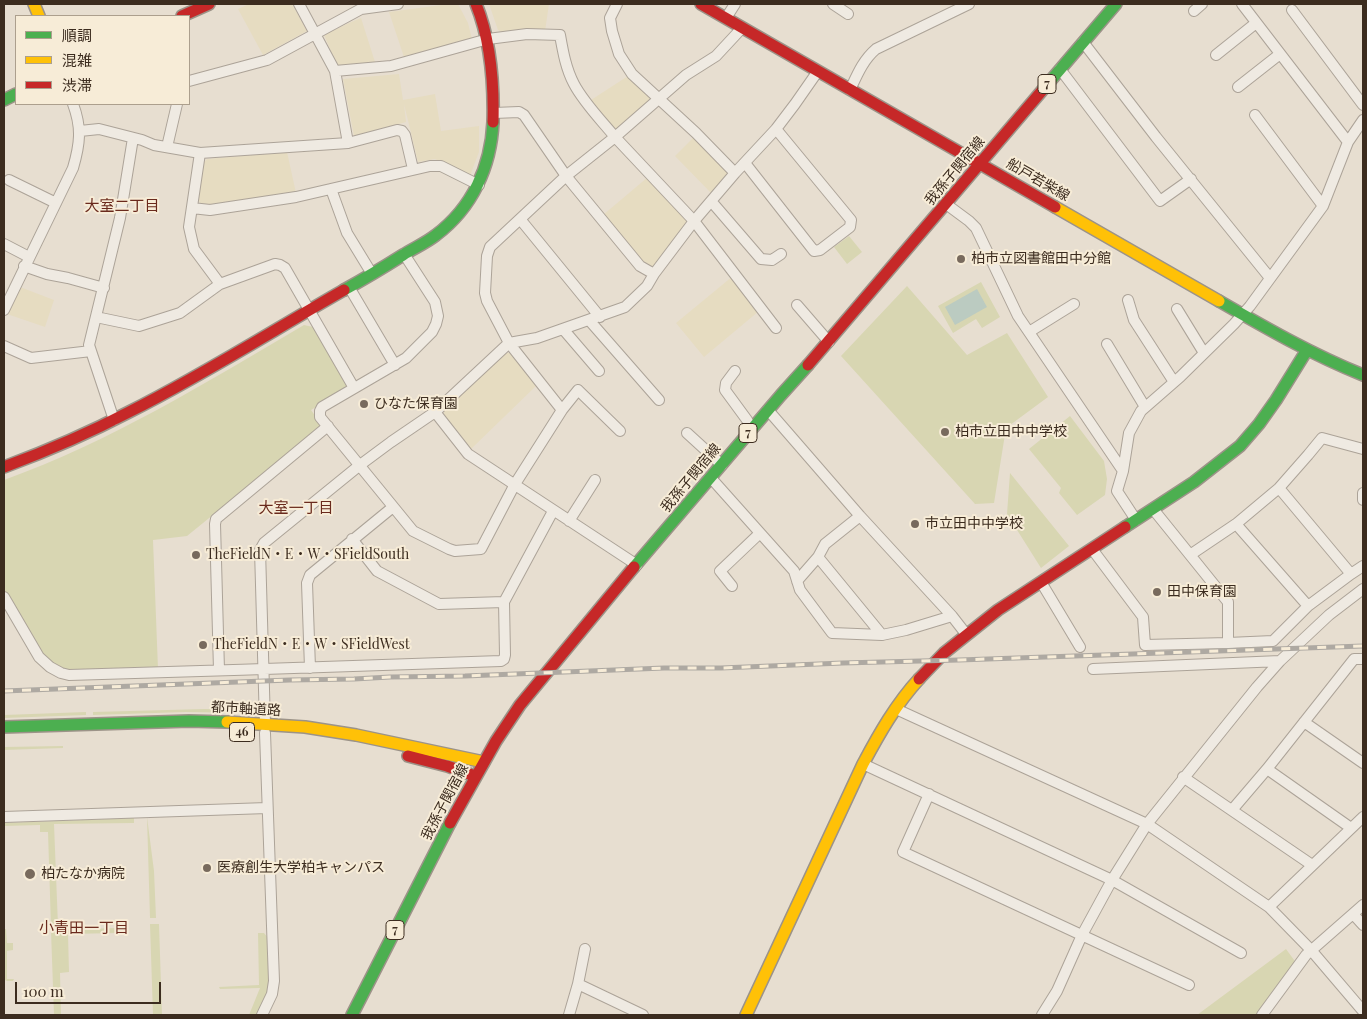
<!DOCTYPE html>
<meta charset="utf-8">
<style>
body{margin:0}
#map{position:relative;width:1367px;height:1019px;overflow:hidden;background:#e7ded0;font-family:"Playfair Display","Noto Sans JP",serif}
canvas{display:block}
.frame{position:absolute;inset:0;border:5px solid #3c2c1f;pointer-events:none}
.legend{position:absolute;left:15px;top:15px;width:175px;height:90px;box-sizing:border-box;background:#f7ecd7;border:1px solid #ac9f8d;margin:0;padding:6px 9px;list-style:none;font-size:15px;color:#3c2c1f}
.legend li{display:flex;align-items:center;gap:10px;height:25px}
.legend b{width:25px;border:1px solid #ac9f8d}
.scale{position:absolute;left:15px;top:982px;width:146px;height:22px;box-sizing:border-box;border:2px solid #3c2c1f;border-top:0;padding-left:6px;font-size:15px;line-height:18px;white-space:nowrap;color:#3c2c1f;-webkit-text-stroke:4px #f7ecd7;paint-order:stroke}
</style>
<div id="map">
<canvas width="1367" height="1019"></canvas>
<div class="frame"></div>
<ul class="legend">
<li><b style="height:6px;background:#4caf50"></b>順調</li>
<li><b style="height:6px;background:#ffc107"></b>混雑</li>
<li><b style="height:6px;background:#c62828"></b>渋滞</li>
</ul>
<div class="scale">100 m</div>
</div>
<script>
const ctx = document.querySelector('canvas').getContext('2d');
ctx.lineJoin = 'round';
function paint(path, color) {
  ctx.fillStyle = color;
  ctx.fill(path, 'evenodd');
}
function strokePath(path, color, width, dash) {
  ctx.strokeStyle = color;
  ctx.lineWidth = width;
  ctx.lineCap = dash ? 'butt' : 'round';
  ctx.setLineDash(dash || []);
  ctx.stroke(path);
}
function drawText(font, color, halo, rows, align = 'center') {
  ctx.font = font + ' "Playfair Display","Noto Sans JP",serif';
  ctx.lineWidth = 4;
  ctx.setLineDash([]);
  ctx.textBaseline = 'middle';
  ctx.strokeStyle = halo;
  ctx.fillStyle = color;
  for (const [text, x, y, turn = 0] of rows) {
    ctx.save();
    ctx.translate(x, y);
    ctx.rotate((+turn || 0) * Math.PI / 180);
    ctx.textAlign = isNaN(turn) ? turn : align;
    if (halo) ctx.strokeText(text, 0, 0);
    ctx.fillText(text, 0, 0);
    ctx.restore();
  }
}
paint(new Path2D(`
 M249 4H292L307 31 263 55 238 9Z
 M449 4H458L468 23 472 39 404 57 389 12Z
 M489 4H549L545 31 504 34 498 30Z
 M361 18 375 62 338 68 324 35 351 22Z
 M399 74 403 100 435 94 441 131 479 126V152L470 176 435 159 418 162 404 104 406 122 354 136 343 79Z
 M628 76 650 97V101L619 129H614L591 100Z
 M694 137 727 170V175L712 194 675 156Z
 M287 152 296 193 210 205 200 203 198 199 204 162 207 159Z
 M648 177 687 219 686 224 654 266 649 267 644 264 603 215Z
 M733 276 759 311 704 357 676 323Z
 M20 287 54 300 45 327 7 314Z
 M505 353H510L536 386 471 449 444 415V410Z`), '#e6dcc1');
paint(new Path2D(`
 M849 236 862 252 847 264 834 247Z
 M981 282 1000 317 982 328 976 319 953 333 938 306Z
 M907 286 967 355 1007 333 1048 397 1006 428 994 503 975 504 841 356Z
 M304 325 313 327 348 385 346 389 311 410 321 424 320 428 187 536 153 540 158 669 67 671 57 667 43 656 4 589V480C110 442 207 382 304 325Z
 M1070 416 1104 461 1107 479 1105 495 1077 515 1059 493 1061 488 1029 449Z
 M1010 473 1069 546 1041 568 1007 514Z
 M205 709 251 710 250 713H248L186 712 93 715V712Z
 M86 712V715L4 718V715Z
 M63 746V748L4 750V747Z
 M147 817 154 871 156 918H150Z
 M134 818V823L54 824 58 926 51 927 48 832H40V825L4 826V823Z
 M150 924H159L162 1015H153Z
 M118 928 119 933 68 934 69 972 60 973 61 1015H54L51 931 53 930Z
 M4 929H6L7 943H13V950L7 951V979H14L13 981H7L5 980Z
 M258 933H264L268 938 269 984 268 991 258 1015H249L260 988 220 989 219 987 259 985Z
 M1286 949 1297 964 1257 1015H1197Z`), '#d8d6b2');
paint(new Path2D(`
 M977 289 987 307 955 325 945 307Z`), '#bbcbc1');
const street = new Path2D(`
 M299 4 335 71 348 143
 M617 4 610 18 612 31 619 54 632 74 696 133 735 173
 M833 4 848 14
 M1242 4 1348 142
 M1292 10 1363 105
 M1194 11 1202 4
 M726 18 735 4
 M1083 42 1156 137 1270 278
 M1216 55 1256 23
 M1060 69 1160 201 1191 179
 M335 71 391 66 488 39 527 34 560 35C563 52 566 69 574 84 584 103 601 120 615 137L686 75 716 56 742 28
 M189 81 267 60 361 9 398 4
 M1238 87 1280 54
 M850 90C857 75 863 60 876 49L969 4
 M494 113 519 112 524 115 566 176 640 266 654 274
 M1255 115 1323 206
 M80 131 99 129 142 140 154 145 200 153 348 143 397 130 402 131 405 135 413 169
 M167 147 177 104
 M200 153 189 227 194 249 220 284
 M745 163 814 251 820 250 850 227 851 220 776 129
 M9 180 56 203
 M331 189 347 233 372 274
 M711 201 761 259 772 260 781 254
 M946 204 969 221 976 228 1018 316 1123 471
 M192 208 210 210 296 197 430 166H441L479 185
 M520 219 600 317
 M4 244 29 257
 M404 254 435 302 438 316 436 324 432 332 406 358 322 407 320 411V417L413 531 449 549 455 551 481 549 515 484 562 410 509 343 487 301 485 293 487 256 490 247 566 176 615 137 694 221 776 328
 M24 266 47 274 68 278 104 288
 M349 287 395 365
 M1128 300 1134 320 1174 382
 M797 305 829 342
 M1177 309 1204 353
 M4 310 73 168C80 144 82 128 73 104
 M96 317 139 326 180 313 220 284 275 264 280 265 285 268 354 388
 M589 320 659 400
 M563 329 599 371
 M1029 332 1074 304
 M1107 344 1145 407
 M4 346 31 358 91 351
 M735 371 726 383 725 390 747 420 752 429
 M562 410 578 390 620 431
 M768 410 860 516 952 616 966 634
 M435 412 468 454 637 565
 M114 420 89 345 120 218 133 138
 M687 433 722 465
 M1363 449 1322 438 1308 455 1279 488 1236 524 1308 606 1351 574 1363 566
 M711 478 794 571 800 590 832 633 882 635 906 630 952 616
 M1279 488 1351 574
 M1363 493V500
 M1153 509 1228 602V643L1273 641 1308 606
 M1136 520 1117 491 1123 471 1129 433 1141 411 1180 377 1234 324 1250 306 1323 206 1348 142 1363 120
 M569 521 595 480
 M352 539 377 571 439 604 504 602
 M1092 549 1143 617 1145 645 1228 643
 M1190 555 1236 524
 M818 557 882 635
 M797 581 818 557 825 544 860 516
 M1041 582 1080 647
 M732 586 720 571 760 533
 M4 597 39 657 50 667 61 673 69 675C213 670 357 667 501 661L504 659 505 655 504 602 553 511
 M310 668 307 583 310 575 393 507
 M1093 669 1280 661
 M219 670 215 524 216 519 328 426
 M896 709 1147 824 1269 907 1311 950 1363 1011
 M1304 722 1363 763
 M265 724 260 550 264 543 360 465 391 442 435 412 509 343 537 338 625 307 647 286 654 274 694 221 735 173 776 129 795 104 818 71
 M863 764 1112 880 1241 953
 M1267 769 1351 828
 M1183 777 1312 865
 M929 794 903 852 1189 985
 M1232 810 1267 769 1354 659H1363
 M4 817 267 808
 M1269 907 1363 817
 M1353 914 1363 925
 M578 984 643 1015
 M262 1015 272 994 274 981 265 733
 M569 1015 578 984 585 949
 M1042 1015 1057 991 1082 935 1112 880 1147 824 1257 687 1280 661 1329 615 1363 589
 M1262 1015 1306 955 1363 905`);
const fast = new Path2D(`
 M1046 86 1116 4
 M4 100 16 94
 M344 290C364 279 384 267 403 255 414 248 426 243 436 235 472 208 491 167 493 122
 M1219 301C1266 328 1313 355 1363 375
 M1125 527 1194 482 1240 446 1259 424 1276 400 1307 350
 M634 567 781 395 808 365
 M4 727 189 721 227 722
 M352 1015 450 823`);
const slow = new Path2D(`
 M34 4 39 16
 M1055 207 1219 301
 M227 722 305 727 356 735 484 762
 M746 1015 863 764C879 734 896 704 919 679`);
const jam = new Path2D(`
 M476 4C491 41 494 83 493 122
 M701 4 1055 207
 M182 16 209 4
 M808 365 1046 86
 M4 467C47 451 89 433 129 412 203 375 272 331 344 290
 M919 679 944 653 998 610 1125 527
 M408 756 447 766 475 776
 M450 823 496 741 520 705 634 567`);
strokePath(street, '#aca398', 12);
strokePath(fast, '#9c9388', 14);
strokePath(slow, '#9c9388', 14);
strokePath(jam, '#9c9388', 14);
strokePath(street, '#efeae2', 10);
strokePath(fast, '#4caf50', 11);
strokePath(slow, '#ffc107', 11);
strokePath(jam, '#c62828', 11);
const rail = new Path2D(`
 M4 691 290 680 354 679 390 677 465 676 664 668H721L843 663 959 660 1363 646`);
strokePath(rail, '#aea9a2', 5);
strokePath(rail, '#f7ecd7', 3, [9]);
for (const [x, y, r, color] of [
 [961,259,5,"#786a5d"],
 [364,404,5,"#786a5d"],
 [945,432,5,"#786a5d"],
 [915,524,5,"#786a5d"],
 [196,555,5,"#786a5d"],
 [1157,592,5,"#786a5d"],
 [203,645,5,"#786a5d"],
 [207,868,5,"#786a5d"],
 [30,874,6,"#786a5d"]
]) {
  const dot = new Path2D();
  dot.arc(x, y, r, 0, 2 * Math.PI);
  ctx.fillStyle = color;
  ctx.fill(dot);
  strokePath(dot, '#f7ecd7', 2);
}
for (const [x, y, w] of [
 [1047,84,18],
 [748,433,18],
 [242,732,25],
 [395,930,18]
]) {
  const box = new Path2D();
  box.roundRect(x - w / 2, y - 9.5, w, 19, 4);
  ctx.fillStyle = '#f7ecd7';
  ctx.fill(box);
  strokePath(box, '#3c2c1f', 1);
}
drawText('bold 12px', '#3c2c1f', null, [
 ["7",1047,84],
 ["7",748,433],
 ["46",242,732],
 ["7",395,930]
]);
drawText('14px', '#3c2c1f', '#f7ecd7', [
 ["我孫子関宿線",955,171,-50],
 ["船戸若柴線",1038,180,30],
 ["我孫子関宿線",691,478,-50],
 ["都市軸道路",246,709,3],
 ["我孫子関宿線",445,802,-62]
]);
drawText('14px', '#3c2c1f', '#f7ecd7', [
 ["柏市立図書館田中分館",971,259],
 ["ひなた保育園",374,404],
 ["柏市立田中中学校",955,432],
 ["市立田中中学校",925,524],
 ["TheFieldN・E・W・SFieldSouth",206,555],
 ["田中保育園",1167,592],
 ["TheFieldN・E・W・SFieldWest",213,645],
 ["医療創生大学柏キャンパス",217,868],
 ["柏たなか病院",41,874]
], 'left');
drawText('15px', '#6a2a1d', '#f7ecd7', [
 ["大室二丁目",122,206],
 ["大室一丁目",296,508],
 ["小青田一丁目",84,928]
]);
</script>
